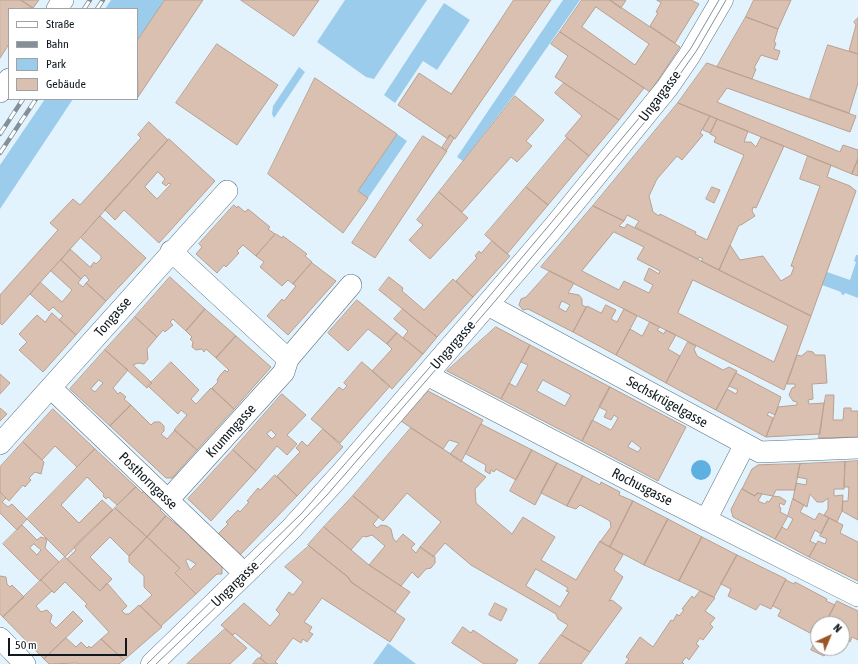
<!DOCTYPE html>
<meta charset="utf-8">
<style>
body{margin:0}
#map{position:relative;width:858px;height:664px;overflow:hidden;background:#e2f3fd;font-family:"Asap Condensed",sans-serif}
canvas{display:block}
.legend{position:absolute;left:8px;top:8px;width:130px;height:92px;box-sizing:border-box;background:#fff;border:1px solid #9fa3a5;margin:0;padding:5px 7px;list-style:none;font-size:12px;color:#0f191f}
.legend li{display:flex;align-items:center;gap:8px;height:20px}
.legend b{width:20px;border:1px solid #9fa3a5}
.north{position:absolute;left:810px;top:616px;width:40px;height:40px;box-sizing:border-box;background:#fff;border:1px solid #9fa3a5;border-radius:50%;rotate:44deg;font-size:11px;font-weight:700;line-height:16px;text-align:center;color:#0f191f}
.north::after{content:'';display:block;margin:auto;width:14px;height:18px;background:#995626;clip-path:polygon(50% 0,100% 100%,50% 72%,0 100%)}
.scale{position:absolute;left:8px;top:638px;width:119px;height:18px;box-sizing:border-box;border:2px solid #0f191f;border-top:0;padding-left:5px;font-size:12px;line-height:14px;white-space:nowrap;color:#0f191f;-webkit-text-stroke:3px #fff;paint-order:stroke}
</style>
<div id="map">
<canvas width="858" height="664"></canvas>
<ul class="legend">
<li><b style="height:5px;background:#fff"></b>Straße</li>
<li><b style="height:5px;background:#839099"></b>Bahn</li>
<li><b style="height:11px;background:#9ccceb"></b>Park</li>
<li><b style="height:11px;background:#dac0b0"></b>Gebäude</li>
</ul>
<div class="north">N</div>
<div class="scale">50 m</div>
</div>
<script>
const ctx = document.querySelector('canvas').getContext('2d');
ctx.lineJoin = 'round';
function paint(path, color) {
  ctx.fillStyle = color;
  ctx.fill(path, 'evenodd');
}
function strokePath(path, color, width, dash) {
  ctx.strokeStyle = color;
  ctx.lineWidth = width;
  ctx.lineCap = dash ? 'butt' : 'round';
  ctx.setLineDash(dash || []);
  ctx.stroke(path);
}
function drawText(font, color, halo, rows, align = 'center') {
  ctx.font = font + ' "Asap Condensed",sans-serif';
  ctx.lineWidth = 4;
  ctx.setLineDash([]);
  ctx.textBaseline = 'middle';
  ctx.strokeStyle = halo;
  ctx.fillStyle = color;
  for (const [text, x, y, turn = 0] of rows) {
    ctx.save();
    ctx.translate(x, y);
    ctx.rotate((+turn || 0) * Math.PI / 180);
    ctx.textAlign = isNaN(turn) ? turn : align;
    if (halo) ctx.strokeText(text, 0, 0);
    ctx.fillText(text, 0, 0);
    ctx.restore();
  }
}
paint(new Path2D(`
 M111 0H165L137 41V9H105Z
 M345 0H427L374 79 366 77 317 42Z
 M563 0H580L514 95 463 161 457 157Z
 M444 3 470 20 437 70 423 61 395 103 384 95Z
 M299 67 305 72 274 118 272 114 273 106Z
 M45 99H73L0 209V165Z
 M397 134 407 141 368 198 358 191Z
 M856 255H858V298L845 293 844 295 841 294V292L822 285 827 272 850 280 856 262 854 261Z
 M388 643 416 664H373Z`), '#9ccceb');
paint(new Path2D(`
 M691 470a10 10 0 1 1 20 0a10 10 0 1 1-20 0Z`), '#5db0e0');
const building = new Path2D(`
 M0 0H21L33 8 9 9V44L0 58Z
 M21 0H39L33 8Z
 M165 0H203L138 97 137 41Z
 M241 0H319L294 36Z
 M514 0H551L455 139 450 135 448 139 398 105 419 73 451 94Z
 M582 0H610L680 47 650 92 560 32ZM596 7 649 44 635 65 582 27Z
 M610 0H626L621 8Z
 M657 0H691L699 4 675 43 650 26 658 13 656 12 661 3Z
 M754 0H791L778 29 746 17Z
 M746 17 778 29 774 42 776 43 774 49 780 51 777 60 761 55 754 68 756 69 752 79 717 67Z
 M858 18V54L849 51 856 25 854 22Z
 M560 32 644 88 619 120 555 77 568 56 551 44Z
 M217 44 278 85 237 145 176 103Z
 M828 45 858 54V83L849 113 810 99Z
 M707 63 856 116 850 132 727 88 717 102 840 152 843 145 858 150V159L852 174 678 103Z
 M315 78 397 134 358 191 368 198 343 233 268 174Z
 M564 83 619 120 589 156 565 136 582 116 555 93Z
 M515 96 544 120 526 141 532 146 517 162 511 157 462 212 439 192Z
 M678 103 710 116 700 133 703 135 682 160 677 156 657 179 649 196 653 212 659 216 660 214 696 232 695 234 707 240 744 155 714 142 716 137 710 134 717 119 748 131 744 142H751L756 147 761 137 784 146 756 208 753 207 752 211 755 216 741 225H739L719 270 701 261 703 259 699 257 698 259 635 227 639 221 627 215 624 221 593 206Z
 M710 116 717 119 710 133 703 130Z
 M149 122 168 140 2 325 0 323V295L58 230 50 223 73 199 80 205 141 138 138 135Z
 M450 135 454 138 446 151 442 148Z
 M423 136 447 151 375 258 352 243Z
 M567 138 589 156 548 205 526 187Z
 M169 139 215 181 159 243 124 210 115 220 105 210ZM158 172 165 179 162 183 166 186 169 183 171 184 157 199 145 187Z
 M808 156 831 165 827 177 850 186 856 191 811 316 719 270 730 245 740 260 763 256 781 281 791 275 794 267 791 266 820 186 800 179Z
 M858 159V176L852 174Z
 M526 187 548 205 507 254 485 235Z
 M712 187 720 190 714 203 706 199Z
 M439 192 468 218 430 259 409 240 423 225 417 220Z
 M234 205 237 208 238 206 245 212 248 209 270 227 268 229 275 234 256 256 243 245 237 251 239 253 226 267 224 265 217 273 196 254 202 247 199 244Z
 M593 206 624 221 619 226 625 228 627 224 811 316 784 390 541 267ZM614 232 644 247 637 259 660 271 659 274 649 268 644 280 653 285 649 293 624 281 619 290 582 271ZM693 280 788 326 774 362 678 313Z
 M100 216 146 258 106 301 86 283 89 280 85 275 81 279 61 260 70 249 90 267H92L91 266 94 262 96 264 101 259V256L81 238Z
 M276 234 282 238 283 236 307 254 305 256 312 262 293 284 288 280 282 286 260 267 264 262 256 256Z
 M492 241 510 256 473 297 456 281 477 258 475 256 479 251 481 253Z
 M61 260 81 279 78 283 83 287 86 283 106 301 76 335 59 320 63 316 53 307 49 311 30 294 40 282 62 302 72 290 51 271Z
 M312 263 336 281 288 335 267 316 282 299 284 301 296 286 293 284Z
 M550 271 574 283 568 293 579 295 582 299V305L586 307 573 332 528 309 523 310 519 305 521 299 526 297ZM562 301 570 305 566 312 559 308Z
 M170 277 205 309 186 331 173 319 170 322 173 325 165 332 163 330 157 337 135 317Z
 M389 277 403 288 402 291 424 310 453 279 473 297 437 337 379 290Z
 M357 300 397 333 387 344 368 329 348 351 328 333Z
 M606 305 616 310 611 319 617 322 624 309 637 316 616 355 573 332 587 306 601 313Z
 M205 309 236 336 216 358 206 349 204 352 202 349 196 350 192 347 193 342 190 339 192 337 186 331Z
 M403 309 437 337 423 354 403 338 408 331 394 319Z
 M52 313 76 335 43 372 19 350 27 342 19 334 37 315 45 322Z
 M135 317 157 337 147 349 148 359 144 364 138 363 133 365 152 383 147 388 105 350Z
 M650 322 660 327 657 330 664 334 666 330 676 335 668 349 680 356 666 383 616 355 630 329 642 336Z
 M496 327 530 345 501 399 447 371Z
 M397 333 423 354 392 389 372 371 392 349 387 344Z
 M236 336 271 367 234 409 212 388 218 382 217 380 221 374 225 370 227 372 229 370 216 358Z
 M688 342 696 346 694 349 697 356 723 370 729 367 737 371 716 410 666 383Z
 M530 345 610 387 582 441 501 399 509 383 516 387 528 365 521 362ZM543 380 571 395 565 406 537 391Z
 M105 350 128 370 113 388 118 394 120 392 126 397 124 399 131 405 110 426 70 389ZM99 380 103 383 95 392 91 389Z
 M808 351 813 352 815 355H825L827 383 812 384 813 399 808 400 809 404 824 403 820 434 766 437 778 407 797 405V402L793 401 789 395 792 388 795 387V384H787L797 355 801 356Z
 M171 362 199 390 191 399 196 404 211 388 234 409 197 450 174 430 187 415 181 410 178 414 148 386Z
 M362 362 390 386 340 443 311 419 339 387 343 390 347 386 344 383Z
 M736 373 781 397 775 415 769 412 767 415 773 418 766 437 716 410 727 389 736 394 738 390 729 386Z
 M0 374 10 383 0 394Z
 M610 387 686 427 658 481 582 441 592 420 611 430 618 418 614 415 611 420 604 417 607 411 599 407ZM632 441 641 448 638 452 628 447Z
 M428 391 483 420 461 462 450 454 459 443 449 440 443 449 401 421Z
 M282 394 306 415 287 435 297 444 287 455 277 446 256 471 233 450ZM271 430 276 435 272 439 267 434Z
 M826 395H834L833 420H843L844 408H851V411H858V437L819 438Z
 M131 405 151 425 154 422H160L164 426V431L161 434 167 439 175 430 197 450 172 478H166L110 426Z
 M0 408 7 414 0 421Z
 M53 409 95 449 77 467 55 446 42 460 23 442Z
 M481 424 532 450 516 480 496 469 494 472 491 470 490 474 485 471 486 465 466 454Z
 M411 428 486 477 475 489 476 503 512 534 523 517 555 537 541 560 576 580 600 541 623 555 614 570 623 577 609 601 612 600 622 608 590 652 561 635 568 625 558 619 556 614 471 565 445 543 433 557 420 547 441 522 407 493 383 521 353 496ZM536 569 568 588 566 591 569 592 560 607 526 586Z
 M323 429 343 447 297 496 277 476 300 452 296 448 302 441 307 446Z
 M23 442 44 462 41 474 35 472 29 478 31 480 25 487 23 485 9 501 0 492V467Z
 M95 449 136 487 117 505 108 497 106 499 103 496 104 494 87 477 61 505 79 523 102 500 113 510 65 557 27 519Z
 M233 450 256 471 211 521 188 499Z
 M532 450 557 463 535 505 510 491Z
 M858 461V520L842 511 843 501H848L849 487H844L845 462Z
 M845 462 844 489H834V496L843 495 842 511 837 522 824 515 828 509V498L823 502H817L810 494 807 507 793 499 796 483 806 485 807 479 797 477 800 464Z
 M557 463 583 476 567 506 541 493Z
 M800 464 795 490H776L773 496 757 493 755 496 742 489 752 469 758 465Z
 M275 475 297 496 239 556 217 535 228 524 226 522 238 510 240 512 249 502 247 501 258 488 260 490Z
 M583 476 600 485 601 482 620 492 619 495 633 501 610 547 600 542 611 527 610 521 580 505 576 509 567 506Z
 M136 487 142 493 144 490 163 507 160 510 166 516 147 537 115 508Z
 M742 489 755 496 757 493 762 494 758 501 765 504 767 501 769 502 773 496 780 497 786 501 784 505 780 503 779 507 781 508 780 512 788 516 775 539 733 517 731 510Z
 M0 492 6 498 2 502 8 507 12 504 27 519 17 530 0 513Z
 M353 496 379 517 373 524 377 528 381 525 387 526 391 529 393 538 396 542 403 534 415 544 411 548 416 553 420 547 435 557V563L431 568 426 569 418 578 412 572 401 586 369 565 385 546 372 535 366 537 363 536 351 550 324 527Z
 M793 499 804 505 800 512 815 520 819 513 829 518 821 534 815 530 810 541 816 544 809 557 775 539 782 527 787 530 793 519 788 516Z
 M633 501 668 519 644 565 610 547Z
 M115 508 147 537 129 556 110 537 90 557 112 579 100 591 67 559 76 550 74 547Z
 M166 516 191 536V538L218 563H222V574H217L196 594 175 573 180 568 147 537ZM188 559 196 564 190 570 186 561Z
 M829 518 843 525 840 533 858 542V581L809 557 818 541 825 544 827 539 820 536Z
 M668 519 702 537 679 581 644 565Z
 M22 525 37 540 41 537 47 539 45 548 59 562 40 581 3 544ZM34 544 41 550 37 555 30 548Z
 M324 527 369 565 410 592 395 612 351 582 348 577 308 545Z
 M147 537 180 568 175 573 196 594 161 626 140 606 152 595 144 587V576L129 562V556Z
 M702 537 737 555 714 597 679 581Z
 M309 546 348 577 351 582 405 619 390 642 322 598 304 622 312 627 309 632 313 634 307 642 303 639 301 643 293 638 275 662 278 664H267L260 658 262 655 235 633 233 635 221 625 244 603 270 626 280 614 276 610 289 592 293 595 303 582 285 567Z
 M737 555 786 579 771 609 760 604 756 610 728 596 731 589 721 584Z
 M65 557 100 591 107 583 127 606 122 611 125 614H129L139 605 162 627 124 660 101 639 109 632 85 606 87 604 65 582 54 593 41 580Z
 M0 576 6 577 7 584 10 587 12 585 24 597 3 617 0 614Z
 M41 580 52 591 36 606 41 612 47 610 52 615 50 622 56 628 73 611 83 621 44 659 3 617Z
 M786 580 794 584 795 582 827 599 826 601 835 605 825 624H818V628L813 626 810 633 778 616 781 610 773 606Z
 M700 591 715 598 705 611 715 618 710 624 713 627 703 640 700 638 696 644 699 646 689 660 686 657 682 662 684 664H625L629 659 626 657 640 637 653 647 671 620 673 621 677 614 679 616 684 610 682 609 692 596 694 598Z
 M837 601 858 611V640L852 637 850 642 842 638 844 633 842 632V624H825Z
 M495 603 507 609 501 621 489 615Z
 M463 627 471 633 473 630 518 660 515 664H484L452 643Z
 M225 629 247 648 230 664H187Z
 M561 635 590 652 581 664H539Z
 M818 637V648H829L824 656 811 650Z
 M66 638 76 647 81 642 87 648 89 646 91 648 101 639 124 660 119 664H78L77 663 49 664 44 659Z
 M258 658H260L267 664H253Z`);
paint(building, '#dac0b0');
strokePath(building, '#b9a090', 1);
const minor = new Path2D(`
 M57 9 63 0
 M0 92 9 79
 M488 305 760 452 858 448
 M288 359 351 285
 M427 375 663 498 858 596
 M51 388 245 574
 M0 444 227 191
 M168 500 284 372 288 359 171 251
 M706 520 745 444
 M0 638 25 664`);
const major = new Path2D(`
 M152 664 291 529 341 474 554 227 667 88 689 56 722 0`);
strokePath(minor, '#5a7281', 22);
strokePath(major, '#5a7281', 23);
strokePath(minor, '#fff', 21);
strokePath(major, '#fff', 22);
strokePath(new Path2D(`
 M147 664 302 513 430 367 645 111 691 48 719 0
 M156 664 261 564 327 495 496 300 654 111 697 50 726 0`), '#839099', 1);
const rail = new Path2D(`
 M84 9 90 0
 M97 9 103 0
 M0 134 23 99
 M0 153 36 99`);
strokePath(rail, '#839099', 4.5);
strokePath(rail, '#fff', 3, [9]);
drawText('14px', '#0f191f', '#fff', [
 ["Ungargasse",660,96,-53],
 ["Tongasse",113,317,-49],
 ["Ungargasse",453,345,-49],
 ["Sechskrügelgasse",667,402,29],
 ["Krummgasse",231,431,-48],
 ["Posthorngasse",148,481,44],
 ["Rochusgasse",642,487,27],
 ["Ungargasse",235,584,-44]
]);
</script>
